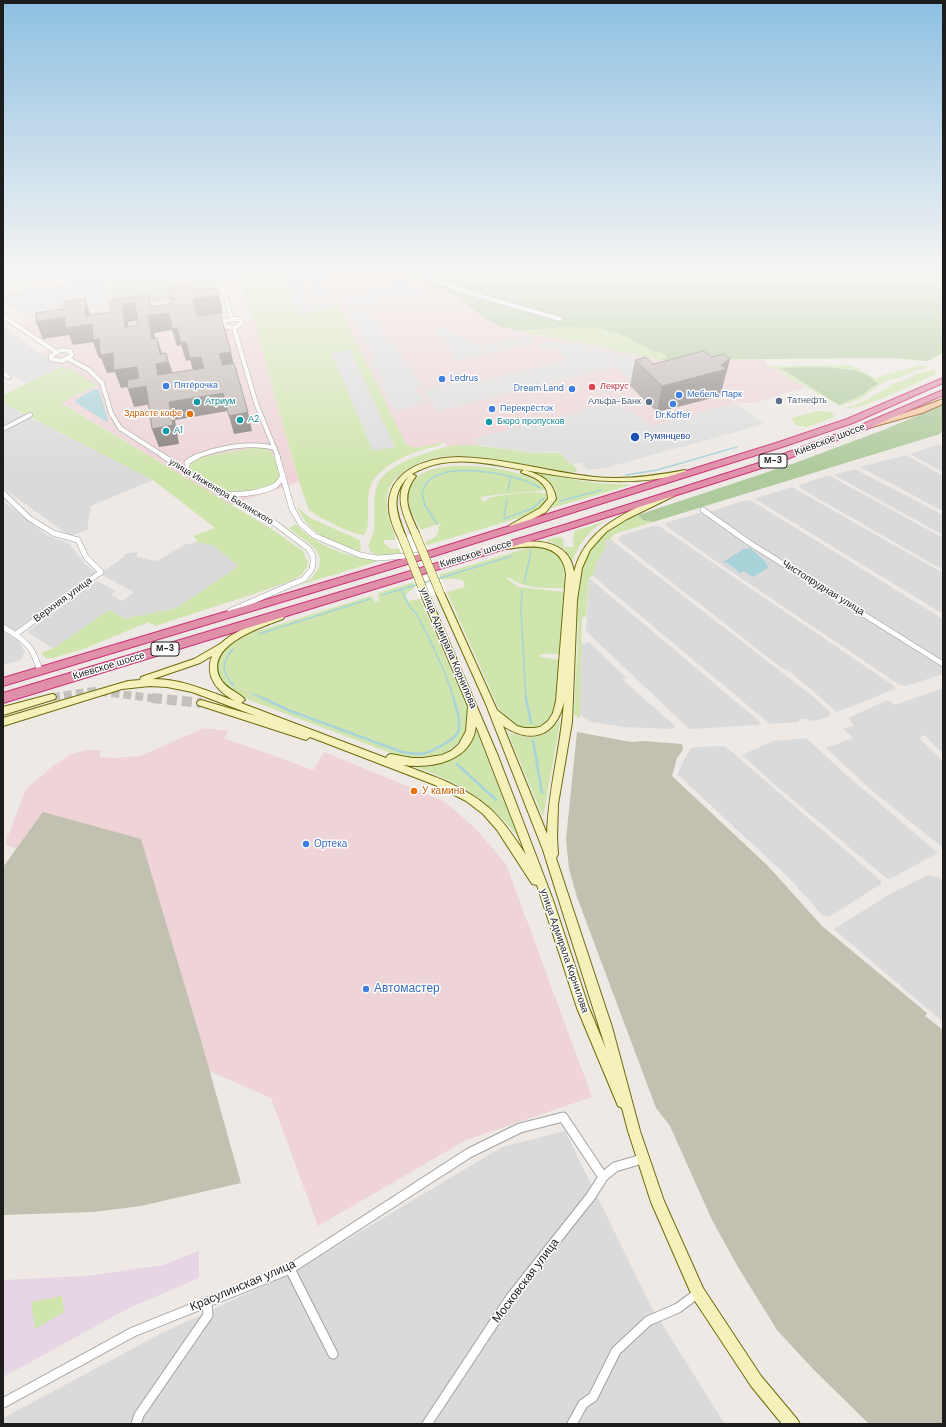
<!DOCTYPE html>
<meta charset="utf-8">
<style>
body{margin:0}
#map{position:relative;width:946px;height:1427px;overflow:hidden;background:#eee9e4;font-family:"DM Sans",sans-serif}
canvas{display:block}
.frame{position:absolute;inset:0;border:4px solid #1d1d1d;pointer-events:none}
</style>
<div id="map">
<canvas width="946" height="1427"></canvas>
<div class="frame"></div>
</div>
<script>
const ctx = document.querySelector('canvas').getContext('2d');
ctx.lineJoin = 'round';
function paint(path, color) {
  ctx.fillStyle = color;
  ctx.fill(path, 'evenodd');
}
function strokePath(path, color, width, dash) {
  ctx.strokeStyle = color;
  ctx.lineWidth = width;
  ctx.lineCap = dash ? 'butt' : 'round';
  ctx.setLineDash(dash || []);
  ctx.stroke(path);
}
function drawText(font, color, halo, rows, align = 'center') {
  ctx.font = font + ' "DM Sans",sans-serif';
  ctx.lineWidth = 3;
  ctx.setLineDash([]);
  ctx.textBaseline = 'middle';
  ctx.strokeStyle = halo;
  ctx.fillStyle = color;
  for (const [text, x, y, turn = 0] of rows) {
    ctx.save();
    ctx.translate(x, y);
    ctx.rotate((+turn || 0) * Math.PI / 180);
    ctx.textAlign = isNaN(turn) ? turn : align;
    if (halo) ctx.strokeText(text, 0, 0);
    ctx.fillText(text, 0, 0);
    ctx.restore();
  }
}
paint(new Path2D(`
 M3 273H105L3 286Z
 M3 326 58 366H64L27 384 3 369Z
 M3 403 26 415 3 427Z
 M29 417 153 480 91 506 87 530 70 536 3 488V431Z
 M938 444 943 447V472L910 454Z
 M906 455 943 476V511L860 467Z
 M855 469 943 515V535L834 475Z
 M827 476H830L943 538V570L800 488 799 485Z
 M792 487 943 573V614L755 499 756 498Z
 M747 500 752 501 943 619V662L866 612 789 568 708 512Z
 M3 501 47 535 70 544 85 564 97 573 14 631 3 624Z
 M703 512 943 666V674L906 686 900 685 717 562 666 526 665 523Z
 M653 526H659L894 686 895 689 837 712 788 670 783 669 619 541V538L622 535Z
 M610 539 811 695 830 712 829 717 812 721 806 719H800L798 722 770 724 593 576 596 564 605 549 603 542Z
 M196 542 212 545 240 566 177 608 125 619 109 610 54 649 27 632 97 581 116 591 111 595 122 601 134 592 100 574 125 556 124 554 137 552V557L157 561 184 545Z
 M589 578 760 722 759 725 690 729 686 726 586 631Z
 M3 630 17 638 25 652 21 660 3 665Z
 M589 642 626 678 623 680 675 726 673 729 623 727 592 722 580 715 581 644Z
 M943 688V754L924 735 919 738 943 761V848L870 789 826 748 853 738 843 728 854 726 848 718 888 700 895 705Z
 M806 738 842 771 938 853 890 879 886 878 774 784 742 755 773 741Z
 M725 746 859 862 881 881V884L829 917 823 916 790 879 677 774 690 749 695 747Z
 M928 875 939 877 943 882V1022L834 929 890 894Z
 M565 1131 652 1308 725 1424H3V1418L162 1333 293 1272 502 1147Z`), '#dbdadb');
paint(new Path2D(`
 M282 273H384L389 275 399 273 458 297 482 317 501 327 550 338 582 342 652 359 764 360 768 366 806 387 754 403H737L652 426 620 403 474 439 480 445H465L448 447 444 442 427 447 412 448 406 445 399 431 299 316Z
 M219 293 225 317 216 325 77 346 254 320 299 482 230 505 61 402 96 386 64 366H58L39 351 71 347 57 349 24 328 23 322Z
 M204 728 229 731 224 738 313 770 324 752 444 801 477 830 506 864 592 1097 466 1140 318 1226 271 1098 209 1071 150 908 5 844 26 789 53 766 71 754 88 750H101L100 757 113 758 140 756Z`), '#eed4d6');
paint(new Path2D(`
 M199 1251V1278L129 1308 3 1377V1280L86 1276 163 1265Z`), '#e6d6e5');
paint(new Path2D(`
 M111 273H213L219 293 113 308Z
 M577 732 631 742 644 741 682 744 683 750 677 758 672 776 768 866 822 926 927 1013 925 1016 943 1030V1424H869L813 1369 777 1330 738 1267 712 1220 670 1126 656 1108 577 897 569 869 566 839Z
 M43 812 141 839 201 1040 241 1183 141 1206 94 1212 3 1215V867Z`), '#c2c0b0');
paint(new Path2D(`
 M238 273H282L300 316 338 304 406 445 416 448 444 442C441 446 431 447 425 449 406 455 384 464 373 481 363 496 373 525 364 535 355 536 316 516 309 510L299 482 254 320 249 309Z
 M564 327 600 328 622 335 652 351 660 352 666 356V358L661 360 652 359 582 342 550 338 519 331Z
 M851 365 875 378 920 365 931 367 914 371 901 377 885 381 860 399 840 406 768 366ZM824 367 853 369 875 387 869 389 864 394 839 405 780 369Z
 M64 366 97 385 61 403 273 530 303 551 308 563 307 567 302 574 293 580 257 593 155 626 149 622 83 649 53 658H46L41 653 54 648 109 610 125 619 177 608 239 566 212 545 196 542 197 540 193 536 215 528 153 480 3 403V395Z
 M935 370 936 373 934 375C919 382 858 412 845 408L858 404 884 390 893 384 908 379 916 374Z
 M818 411 831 412 835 417 807 427 797 426 794 424V422L791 418Z
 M454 445H474L534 453H559C564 454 572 464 576 468L577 472H571C549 469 527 465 505 461 471 456 435 449 405 471 396 477 389 484 387 495 385 510 391 525 396 540H384V542C386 546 389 549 394 549 401 550 431 541 436 536 439 533 439 530 438 527L441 526 439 524 421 530C415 519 405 503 408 490 417 451 525 466 545 487V489L540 491 502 494 481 497 482 501 487 500 488 498C502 495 533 490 546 494L547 499 540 508 522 517 397 554C387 555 372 559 368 546 370 540 374 535 374 529 375 515 373 502 376 489 382 463 432 451 454 445Z
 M253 448H264L272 452 280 475 277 482C266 487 238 496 226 491 215 486 204 478 194 472L190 469V464L202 457Z
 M537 473 595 483 631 485 551 508C564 492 552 481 537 473Z
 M297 507 310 518 360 540 361 552C354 551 347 547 341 545 320 536 306 528 297 507Z
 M638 515 643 520 653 522 615 534 610 539 604 542 607 545 596 564 593 576 589 578 586 617H582L580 719 574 714C575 688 577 661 578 635 578 607 575 576 590 551 601 533 620 523 638 515Z
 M605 521C589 530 577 546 572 563 569 550 557 543 544 540L560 537 563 539 564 547H574L573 536 575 531Z
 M296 524C315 546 350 558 379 561L300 585C315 579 328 562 314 548 307 540 297 535 289 528Z
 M531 547C562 546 566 561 564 588H562C545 588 522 589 509 577L506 578 518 587 564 592 560 654H540V657L559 660C557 682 561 732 526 728 513 726 505 717 498 707L447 592 465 587 463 581C453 574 411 584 406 595L408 601 420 599 466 704C474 751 435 764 396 755L249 700C208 681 207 655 248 634L371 596 375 602 379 601 378 593Z
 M559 721 560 722 543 817 508 733C512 733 516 735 520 736 536 740 549 734 559 721Z
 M477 731V732L518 837C489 800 460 783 416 767 436 764 453 763 468 747 472 742 474 735 477 731Z
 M62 1296 64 1312 35 1329 31 1302Z`), '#cfe5ad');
paint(new Path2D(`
 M384 273H943V353L928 361 893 358 661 360 666 358V356L660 352 652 351 622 335 600 328 564 327 519 331 501 327 482 317 458 297 399 273 389 275Z
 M824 367C844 369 864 368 878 384L869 389 864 394 839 405 780 368Z
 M943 405V428L940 434 653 522 643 520 638 515 795 463 883 430Z`), '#afca9c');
paint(new Path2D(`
 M108 273 112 307 25 319 21 312 3 303V293L65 283 66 280 74 278V277Z
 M282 273H305L307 305 333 304V305L299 316Z
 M308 273H328L332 278 321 281 336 302 310 303Z
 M399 278 435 291 351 308 340 294 387 285 385 281Z
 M397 302 399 303 381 307 385 312 372 315 425 386 416 388 428 403 396 411 387 399 379 381 382 379 369 360 375 358 358 335 361 334 345 312Z
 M440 326H443L482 346 524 336 529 337 535 343 457 361 432 329Z
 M553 341 582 344 628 356 645 365 634 385 615 367 437 411 422 390 478 377 481 381 568 360 555 348 543 350 538 345Z
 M350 349 395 447 373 451 331 353Z
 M614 402 620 403 652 426 737 403 764 424 605 468 587 470 581 463 570 464 561 453 552 452 534 453 480 445 473 439Z`), '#ddd');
paint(new Path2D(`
 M94 389 99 390 108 420 107 422 76 403V400Z
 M750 548 765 561 768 568 753 577 744 571 740 573 729 564 723 562 744 549Z`), '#a7d3d9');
paint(new Path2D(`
 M420 531 446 591 420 599 396 540Z`), '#fff');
strokePath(new Path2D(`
 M626 475 657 470 737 447
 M508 490 511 476
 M560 501 602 490
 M504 517 507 499
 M504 519 533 508 544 498
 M437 524 425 505 422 493C424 485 430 478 438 475 462 465 518 474 540 488
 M437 579 512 556
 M524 583 531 552 530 550
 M401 589 409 606 417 615 429 638 445 673 454 699
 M522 590 521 611 526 699
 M382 595 433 580
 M259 634 370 599
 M233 649C220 664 222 672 234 686
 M253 694 265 699`), '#a7d3d9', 1.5);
strokePath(new Path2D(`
 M263 698 288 710 402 752C408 753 414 754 421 754 429 753 455 740 458 732 461 721 457 708 453 698
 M526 698 531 723
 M533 740 542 793
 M457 764 496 800`), '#a7d3d9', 2.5);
strokePath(new Path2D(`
 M52 697 94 691 161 699`), '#c4c0bc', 8, [8, 4]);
strokePath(new Path2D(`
 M152 698 201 703`), '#c4c0bc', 10, [10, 5]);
const streetFar2 = new Path2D(`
 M218 273 232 319
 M416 273 470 293 560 319
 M3 316 56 352
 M232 319H240L242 323 234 328 224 326 225 321Z
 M234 328 256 403 278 457
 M61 350 70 351 72 355 62 361 51 359V356Z
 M69 359 89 370 102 383 111 413 120 428 165 457
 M3 373 9 377
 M3 429 30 415
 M195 457C218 448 250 441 275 448`);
const streetFar1 = new Path2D(`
 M163 456 210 487 276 524 309 549 313 556V563L312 569 304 579 230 611
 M277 456 292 509 301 524 315 536 360 555 377 558 422 555
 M187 472V462L198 456
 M3 493 29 518 53 533 78 540 86 557 101 572 16 634
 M226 494C241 495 263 493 276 485 279 483 281 479 283 475
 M703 510 748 542 943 664
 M3 627C25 640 33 646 40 671`);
const street = new Path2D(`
 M290 1269 333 1354
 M3 1403 133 1332 290 1269 469 1153 520 1128 563 1117 603 1177
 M136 1424 139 1415 208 1315 207 1302
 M427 1424 511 1297 591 1196 603 1177 615 1167 642 1159
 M572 1424 583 1404 593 1397 616 1351 648 1321 678 1308 698 1293`);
const secondary = new Path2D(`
 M459 457C504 458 549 472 594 477 625 480 655 476 685 470L688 472 687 473C629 488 582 480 524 470 540 474 554 481 556 499L546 512 513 529 509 527 510 525 540 508 548 499C548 483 535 477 522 473L521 472 524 470C486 463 447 453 412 474L416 476C400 497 409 511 419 533L418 535H412L411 533C403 514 393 494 409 476 389 495 397 515 406 537L402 539H399C370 485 408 458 459 457Z
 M667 494H670L674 496 627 519 606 532 590 550 582 568 577 600 572 722 558 804 557 837 558 854 556 858 612 1027 640 1131 664 1201 703 1288 761 1376 797 1419 800 1424H782L751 1386 693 1298 651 1202 628 1131 622 1108 618 1106 577 1008 537 885 532 884 497 830 483 814 466 801 435 785 310 737 306 740 198 705 197 703 198 701 201 700 256 716 192 692 167 687 150 686 122 689 3 726V718L128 681 140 680 141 677 194 659 220 644 230 636 241 630 280 614 284 617 283 619C262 627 204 645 220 678 226 690 240 692 245 700L241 703 386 758 388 755 391 754 412 758H423L442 755 451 751 459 744 466 731 468 706 422 597 423 595H429L498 756 553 900 589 1008 606 1049 543 850 485 702 436 593 440 590 444 593 497 710 517 726 524 728H534L540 727 548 721 553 713 556 701 566 574C562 542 532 545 507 549L503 547C507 543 515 543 521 542 545 540 570 544 574 572 585 527 629 511 667 494ZM212 656C204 677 218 692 235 701 208 691 182 679 153 679L200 663ZM564 702C561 747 548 790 547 834L503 726C532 745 556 736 564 702ZM476 726 526 855C515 838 503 820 488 807 464 786 433 776 403 765 433 769 472 761 476 726Z
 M52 694 55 695 56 697 55 699 3 715V707Z`);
const primary = new Path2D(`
 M943 399V404L922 413 872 427 868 425 916 409Z`);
const highway = new Path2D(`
 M943 378V383L853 423 782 447 434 556 3 686V678L426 552 776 443 847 419Z
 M943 390V395L867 429 768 466 570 529 3 703V693L564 525 762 462 861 425Z`);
strokePath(streetFar2, '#a1a1a1', 5.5);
strokePath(streetFar1, '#a1a1a1', 6);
strokePath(street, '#a1a1a1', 11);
strokePath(secondary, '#6c6c0c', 2);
strokePath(primary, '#8c520b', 2);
strokePath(highway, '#cd3078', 2);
strokePath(streetFar2, '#fff', 4);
strokePath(streetFar1, '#fff', 5);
strokePath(street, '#fff', 9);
paint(secondary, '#f5f1bb');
paint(primary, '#f5c7a2');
paint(highway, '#e091a9');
const secondaryBridge = new Path2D(`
 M415 533 440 593
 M402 537 426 597`);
strokePath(secondaryBridge, '#6c6c0c', 9, []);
strokePath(secondaryBridge, '#f5f1bb', 8);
paint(new Path2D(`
 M712 357 730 359 720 396 657 412 630 386 635 360 653 364Z`), '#a39c98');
paint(new Path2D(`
 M148 295 153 312 169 313 186 342 201 357 206 374 195 376 190 360 186 361 181 345 177 346 172 330 154 333 158 357 152 339 148 316 150 307Z
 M219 295 223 313 198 316 202 334 193 299Z
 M85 299 99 339 113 353 137 367 143 384 121 388 115 372 107 373 101 358H99L93 342 73 345 69 335 43 339 36 322 65 317Z
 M135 303 141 320 128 322 131 345 125 327 122 304Z
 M157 338 163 356 166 353 172 371 173 380 158 375 156 364Z
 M231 352 235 370 224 371 219 354Z
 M730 359 720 396 657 412 662 386 721 365Z
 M146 386 152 404 134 407 128 389Z
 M223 393 228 411 175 420 179 444 159 447 152 429 169 402Z
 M248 412 252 431 234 434 229 416Z`), '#857f7c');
const building = new Path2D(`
 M190 284 192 291 217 288 219 295 193 299 197 317 220 313 231 352 219 354 221 360 222 365 234 363 248 412 229 416 223 393 169 402 173 425 152 429 146 386 128 389 127 380 139 378 137 367 114 370 113 353 100 355 99 339 93 340 92 324 66 328 65 317 36 322V313L64 309V302L85 299 86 316 111 312 109 301 148 295 150 307 172 303 169 287ZM135 303 138 325 125 327 122 304ZM169 313 172 328H177L181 343 186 342 190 358 201 357 204 368 158 375 156 364 168 362 166 353 160 354 157 338 152 339 148 316Z
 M704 351 712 357 724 354 730 359 721 365 727 369 662 386 635 360 646 357 653 364Z`);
paint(building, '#beb5b1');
strokePath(building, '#857f7c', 1);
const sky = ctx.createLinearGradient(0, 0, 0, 472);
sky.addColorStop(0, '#8ec0e2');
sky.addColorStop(0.58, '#f7f5f3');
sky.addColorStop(1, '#f7f5f300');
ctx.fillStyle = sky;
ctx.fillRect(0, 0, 946, 472);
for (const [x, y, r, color] of [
 [442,379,4,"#3f7fe0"],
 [166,386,4,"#3f7fe0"],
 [592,387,4,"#e0444e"],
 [572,389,4,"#3f7fe0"],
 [679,395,4,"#3f7fe0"],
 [779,401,4,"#5c6f8a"],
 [197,402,4,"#0f9aa8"],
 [649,402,4,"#5c6f8a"],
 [673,404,4,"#3f7fe0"],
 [492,409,4,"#3f7fe0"],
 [190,414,4,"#e8710a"],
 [240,420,4,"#0f9aa8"],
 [489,422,4,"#0f9aa8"],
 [166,431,4,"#0f9aa8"],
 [635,437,5,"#1a4fb4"],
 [414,791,4,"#e8710a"],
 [306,844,4,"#3f7fe0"],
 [366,989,4,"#3f7fe0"]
]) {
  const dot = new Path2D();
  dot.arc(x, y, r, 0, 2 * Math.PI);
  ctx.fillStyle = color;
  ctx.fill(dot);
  strokePath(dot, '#fff', 1.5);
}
drawText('9px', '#366cbe', '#fff', [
 ["Ledrus",450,379],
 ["Пятёрочка",174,386],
 ["Dream Land",564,389,"right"],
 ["Мебель Парк",687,395],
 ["Перекрёсток",500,409],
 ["Dr.Koffer",673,416,"center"]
], 'left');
drawText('9px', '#be3a42', '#fff', [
 ["Лекрус",600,387]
], 'left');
drawText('9px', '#4e5e75', '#fff', [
 ["Татнефть",787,401],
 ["Альфа-Банк",641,402,"right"]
], 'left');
drawText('9px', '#0d838f', '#fff', [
 ["Атриум",205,402],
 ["А2",248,420],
 ["Бюро пропусков",497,422],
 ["А1",174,431]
], 'left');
drawText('9px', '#c56008', '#fff', [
 ["Здрасте кофе",182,414]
], 'right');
drawText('9px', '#164399', '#fff', [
 ["Румянцево",644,437]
], 'left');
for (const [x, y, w] of [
 [773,461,28],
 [165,649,28]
]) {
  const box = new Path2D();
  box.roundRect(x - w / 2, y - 7, w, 14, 3);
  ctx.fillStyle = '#fff';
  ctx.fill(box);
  strokePath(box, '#1d1d1d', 1);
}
drawText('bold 9px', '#1d1d1d', null, [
 ["М-3",773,461],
 ["М-3",165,649]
]);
drawText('9px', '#1d1d1d', '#fff', [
 ["улица Инженера Балинского",221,492,31]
]);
drawText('10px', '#1d1d1d', '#fff', [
 ["Киевское шоссе",830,440,-21],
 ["Киевское шоссе",476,554,-17],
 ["Чистопрудная улица",823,588,32],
 ["Верхняя улица",63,600,-36],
 ["улица Адмирала Корнилова",448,648,67],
 ["Киевское шоссе",109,666,-17],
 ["улица Адмирала Корнилова",564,951,71]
]);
drawText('10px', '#c56008', '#fff', [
 ["У камина",422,791]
], 'left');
drawText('10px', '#366cbe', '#fff', [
 ["Ортека",314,844]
], 'left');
drawText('12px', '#366cbe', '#fff', [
 ["Автомастер",374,989]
], 'left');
drawText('12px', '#1d1d1d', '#fff', [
 ["Московская улица",526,1281,-53],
 ["Красулинская улица",243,1286,-23]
]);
</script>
